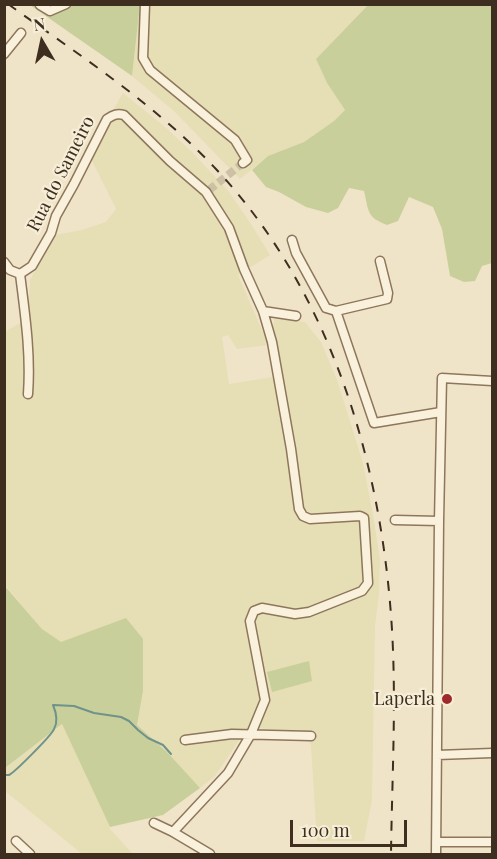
<!DOCTYPE html>
<style>
body{margin:0}
#map{position:relative;width:497px;height:859px;overflow:hidden;background:#f0e4c8;font-family:"Playfair Display",serif}
canvas{display:block}
.frame{position:absolute;inset:0;border:6px solid #3d2e20;pointer-events:none}
.north{position:absolute;left:12px;top:12px;width:60px;height:60px;-webkit-text-stroke:4px #f7eed8;paint-order:stroke;rotate:351deg;font-size:16px;font-weight:700;line-height:24px;text-align:center;color:#3d2e20}
.north::after{content:'';display:block;margin:auto;width:21px;height:27px;background:#3d2e20;clip-path:polygon(50% 0,100% 100%,50% 72%,0 100%)}
.scale{position:absolute;left:290px;top:820px;width:117px;height:27px;box-sizing:border-box;border:3px solid #3d2e20;border-top:0;padding-left:8px;font-size:18px;line-height:21px;white-space:nowrap;color:#3d2e20;-webkit-text-stroke:4px #f7eed8;paint-order:stroke}
</style>
<div id="map">
<canvas width="497" height="859"></canvas>
<div class="frame"></div>
<div class="north">N</div>
<div class="scale">100 m</div>
</div>
<script>
const ctx = document.querySelector('canvas').getContext('2d');
ctx.lineJoin = 'round';
function paint(path, color) {
  ctx.fillStyle = color;
  ctx.fill(path, 'evenodd');
}
function strokePath(path, color, width, dash) {
  ctx.strokeStyle = color;
  ctx.lineWidth = width;
  ctx.lineCap = dash ? 'butt' : 'round';
  ctx.setLineDash(dash || []);
  ctx.stroke(path);
}
function drawText(font, color, halo, rows, align = 'center') {
  ctx.font = font + ' "Playfair Display",serif';
  ctx.lineWidth = 4.5;
  ctx.setLineDash([]);
  ctx.textBaseline = 'middle';
  ctx.strokeStyle = halo;
  ctx.fillStyle = color;
  for (const [text, x, y, turn = 0] of rows) {
    ctx.save();
    ctx.translate(x, y);
    ctx.rotate((+turn || 0) * Math.PI / 180);
    ctx.textAlign = isNaN(turn) ? turn : align;
    if (halo) ctx.strokeText(text, 0, 0);
    ctx.fillText(text, 0, 0);
    ctx.restore();
  }
}
paint(new Path2D(`
 M366 4 368 5 316 59 327 83 345 110 334 121 304 142 268 156 240 179 175 112 132 76 140 5Z
 M123 93 165 127 192 152 229 192 251 224 270 255 238 275 268 344 275 318 305 322 321 342 337 380 349 418 363 463 373 515 380 560 379 594 375 626 372 800 364 841H317L311 746 307 733 248 727 215 776 200 788 168 753 137 725 143 691 61 643 42 629 5 585 4 332 28 319 30 280 55 235 82 230 106 222 116 209 91 159 110 115ZM228 335 237 349 268 345 273 377 229 384 222 337Z
 M62 724 110 827 109 828 133 854H82L5 791V768Z`), '#e6deb5');
paint(new Path2D(`
 M369 4 492 5V263L482 266 475 281 464 282 450 276 442 229 433 207 409 197 398 221 387 225C366 217 369 211 364 191L349 188 338 208 328 213 306 207 279 192 266 187 252 170 268 156 304 142 334 121 345 110 327 83 316 59Z
 M30 5H140L132 76Z
 M4 585 42 629 61 642 126 618 143 639V691L137 725 168 753 200 788 163 815 110 827 62 724 5 768Z
 M309 661 312 681 272 692 267 672Z`), '#c9cf9b');
strokePath(new Path2D(`
 M4 775C6 775 8 775 9 775 15 772 52 735 54 729 58 722 56 712 53 705L74 706 94 713 121 717 129 721 138 730 148 738 163 745 171 754`), '#6f938a', 2);
strokePath(new Path2D(`
 M209 190 243 163`), '#ccc0a6', 8, [8, 4]);
const minor = new Path2D(`
 M145 4 143 58 150 70 235 140 247 160 243 163
 M40 5 50 11 66 4
 M4 54 21 33
 M292 240 296 253 326 308 336 311
 M380 261 388 293 387 299 336 311 374 423 441 412
 M4 262 10 270 20 274
 M20 274 32 266 51 233 56 216 74 184 107 119C113 115 117 113 124 115L170 161 206 192 229 228 244 269 263 311 272 342 291 449 299 509 303 516 310 519 360 516 364 518 368 583 362 591 309 612 295 614 262 608 254 611 250 621 265 700 251 734 228 773 173 832
 M20 274C25 314 31 354 28 394
 M263 311 296 316
 M395 520 439 521
 M185 740 232 734 311 736
 M437 755 492 753
 M154 823 173 832 210 854
 M16 841 30 854
 M436 842H492
 M436 854 439 521 442 378 492 381`);
strokePath(minor, '#8d765c', 11);
strokePath(minor, '#faf1dc', 8);
strokePath(new Path2D(`
 M8 4C79 55 155 104 215 168 328 288 379 454 391 615 397 694 392 775 391 854`), '#3d2e20', 2, [10, 10]);
for (const [x, y, r, color] of [
 [447,699,6,"#9e2a2b"]
]) {
  const dot = new Path2D();
  dot.arc(x, y, r, 0, 2 * Math.PI);
  ctx.fillStyle = color;
  ctx.fill(dot);
  strokePath(dot, '#f7eed8', 2);
}
drawText('18px', '#3d2e20', '#f7eed8', [
 ["Rua do Sameiro",61,174,-63]
]);
drawText('18px', '#3d2e20', '#f7eed8', [
 ["Laperla",435,699]
], 'right');
</script>
